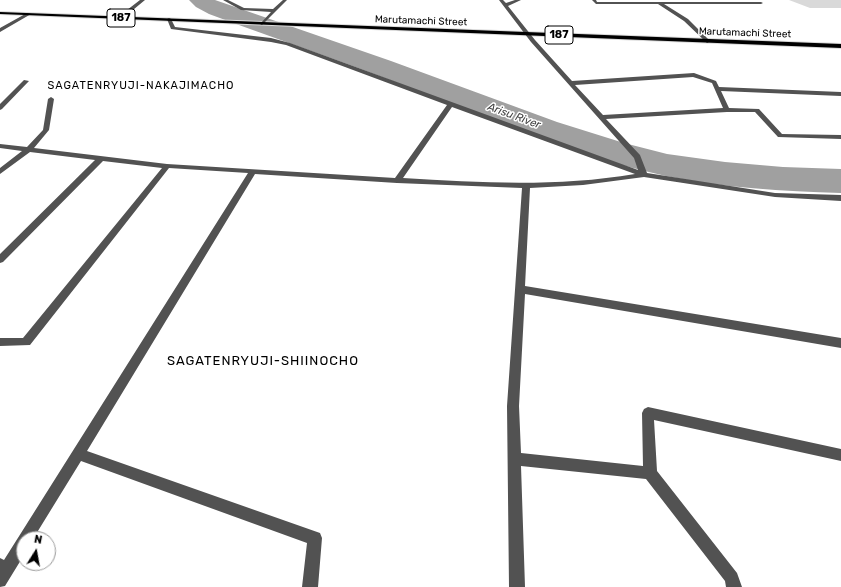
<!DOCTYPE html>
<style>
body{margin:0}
#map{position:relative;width:841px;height:587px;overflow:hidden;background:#fff;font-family:Rubik,sans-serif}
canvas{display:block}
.north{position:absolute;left:16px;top:531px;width:40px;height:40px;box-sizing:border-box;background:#fff;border:1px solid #999;border-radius:50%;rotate:11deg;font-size:11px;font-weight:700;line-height:16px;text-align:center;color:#000}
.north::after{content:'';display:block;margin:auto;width:14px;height:18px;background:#000;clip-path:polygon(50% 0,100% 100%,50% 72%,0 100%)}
</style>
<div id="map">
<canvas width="841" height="587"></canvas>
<div class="north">N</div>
</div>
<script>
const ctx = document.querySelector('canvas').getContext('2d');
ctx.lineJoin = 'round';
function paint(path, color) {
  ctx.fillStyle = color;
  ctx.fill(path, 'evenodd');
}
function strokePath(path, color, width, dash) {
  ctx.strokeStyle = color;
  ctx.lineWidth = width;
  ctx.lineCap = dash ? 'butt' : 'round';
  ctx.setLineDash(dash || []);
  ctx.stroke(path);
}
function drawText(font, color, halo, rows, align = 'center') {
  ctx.font = font + ' Rubik,sans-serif';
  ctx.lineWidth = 3;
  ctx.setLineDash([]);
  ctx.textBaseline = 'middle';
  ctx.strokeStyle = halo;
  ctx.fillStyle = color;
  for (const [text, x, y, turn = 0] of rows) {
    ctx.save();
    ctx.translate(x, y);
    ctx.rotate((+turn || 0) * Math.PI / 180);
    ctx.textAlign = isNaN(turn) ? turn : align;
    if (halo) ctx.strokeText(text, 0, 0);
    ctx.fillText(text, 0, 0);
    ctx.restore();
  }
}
paint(new Path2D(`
 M789 0H841V8H810Z`), '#d9d9d9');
paint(new Path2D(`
 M189 0H215L391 61 557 122 624 143 667 154 725 162 783 167 841 169V193C783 191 724 188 666 176 575 156 489 119 403 85 339 60 274 38 209 14L196 7Z`), '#a0a0a0');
const major = new Path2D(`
 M0 12 841 44V48L0 14Z`);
strokePath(major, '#dbdbdb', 2);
paint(new Path2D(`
 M140 0H145L122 19H118V17Z
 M223 0H228L244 8 273 9 283 0H287L262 25 260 24 271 12 241 10Z
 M499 0H503L506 3 515 0H521L508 6 535 40 572 81 694 73 716 81 719 87 841 92V96L721 91 729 108 759 109 782 134 841 135V139L778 137 755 112H727L606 119 640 155 647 173 775 193 841 195V201L775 197 644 177 583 185 530 188 525 286 841 338V348L525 294 519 406 521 453 643 466 642 413 644 409 648 407 841 449V461L654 420 657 471 737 573 742 587H726L725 581 646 479 521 466 525 587H509L507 406 522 188 397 183 255 174 87 451 320 533 322 538 318 587H302L307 543 81 461 33 539H24V555L5 586 0 587V558L4 560 248 173 169 168 30 345 0 346V338H23L162 168 103 161 3 262 0 263V254L95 160 30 152 0 174V168L22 151 0 148V144L27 147 43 130 48 99 51 97 54 99 49 130 34 148 167 164 395 178 447 105 286 45 271 42 171 29 167 19 169 18 171 19 175 27 271 38 290 43 638 170 634 158 531 42ZM693 77 712 83 723 108 603 115 575 85ZM452 107 635 174C558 187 481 183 403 178Z
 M592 0H596L597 2H761L763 3 761 4H664L688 19 709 40V42L707 43 684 21 658 4H596Z
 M27 13 31 14 0 32V28Z
 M24 80 29 81 2 109 0 110V104Z`), '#525252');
paint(major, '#000');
drawText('10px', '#000', '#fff', [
 ["Marutamachi Street",421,21,2],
 ["Marutamachi Street",745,33,2]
]);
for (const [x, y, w] of [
 [121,18,28],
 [559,35,28]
]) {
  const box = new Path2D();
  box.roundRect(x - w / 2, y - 9, w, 18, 3);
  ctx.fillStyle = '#fff';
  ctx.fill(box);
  strokePath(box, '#000', 1);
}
drawText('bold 11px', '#000', null, [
 ["187",121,18],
 ["187",559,35]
]);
ctx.letterSpacing = '1px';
drawText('11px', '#000', '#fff', [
 ["SAGATENRYUJI-NAKAJIMACHO",141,86]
]);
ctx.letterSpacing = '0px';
drawText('italic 11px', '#414141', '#fff', [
 ["Arisu River",514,116,20]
]);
ctx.letterSpacing = '1px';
drawText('13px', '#000', '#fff', [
 ["SAGATENRYUJI-SHIINOCHO",263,361]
]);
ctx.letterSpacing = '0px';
</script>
